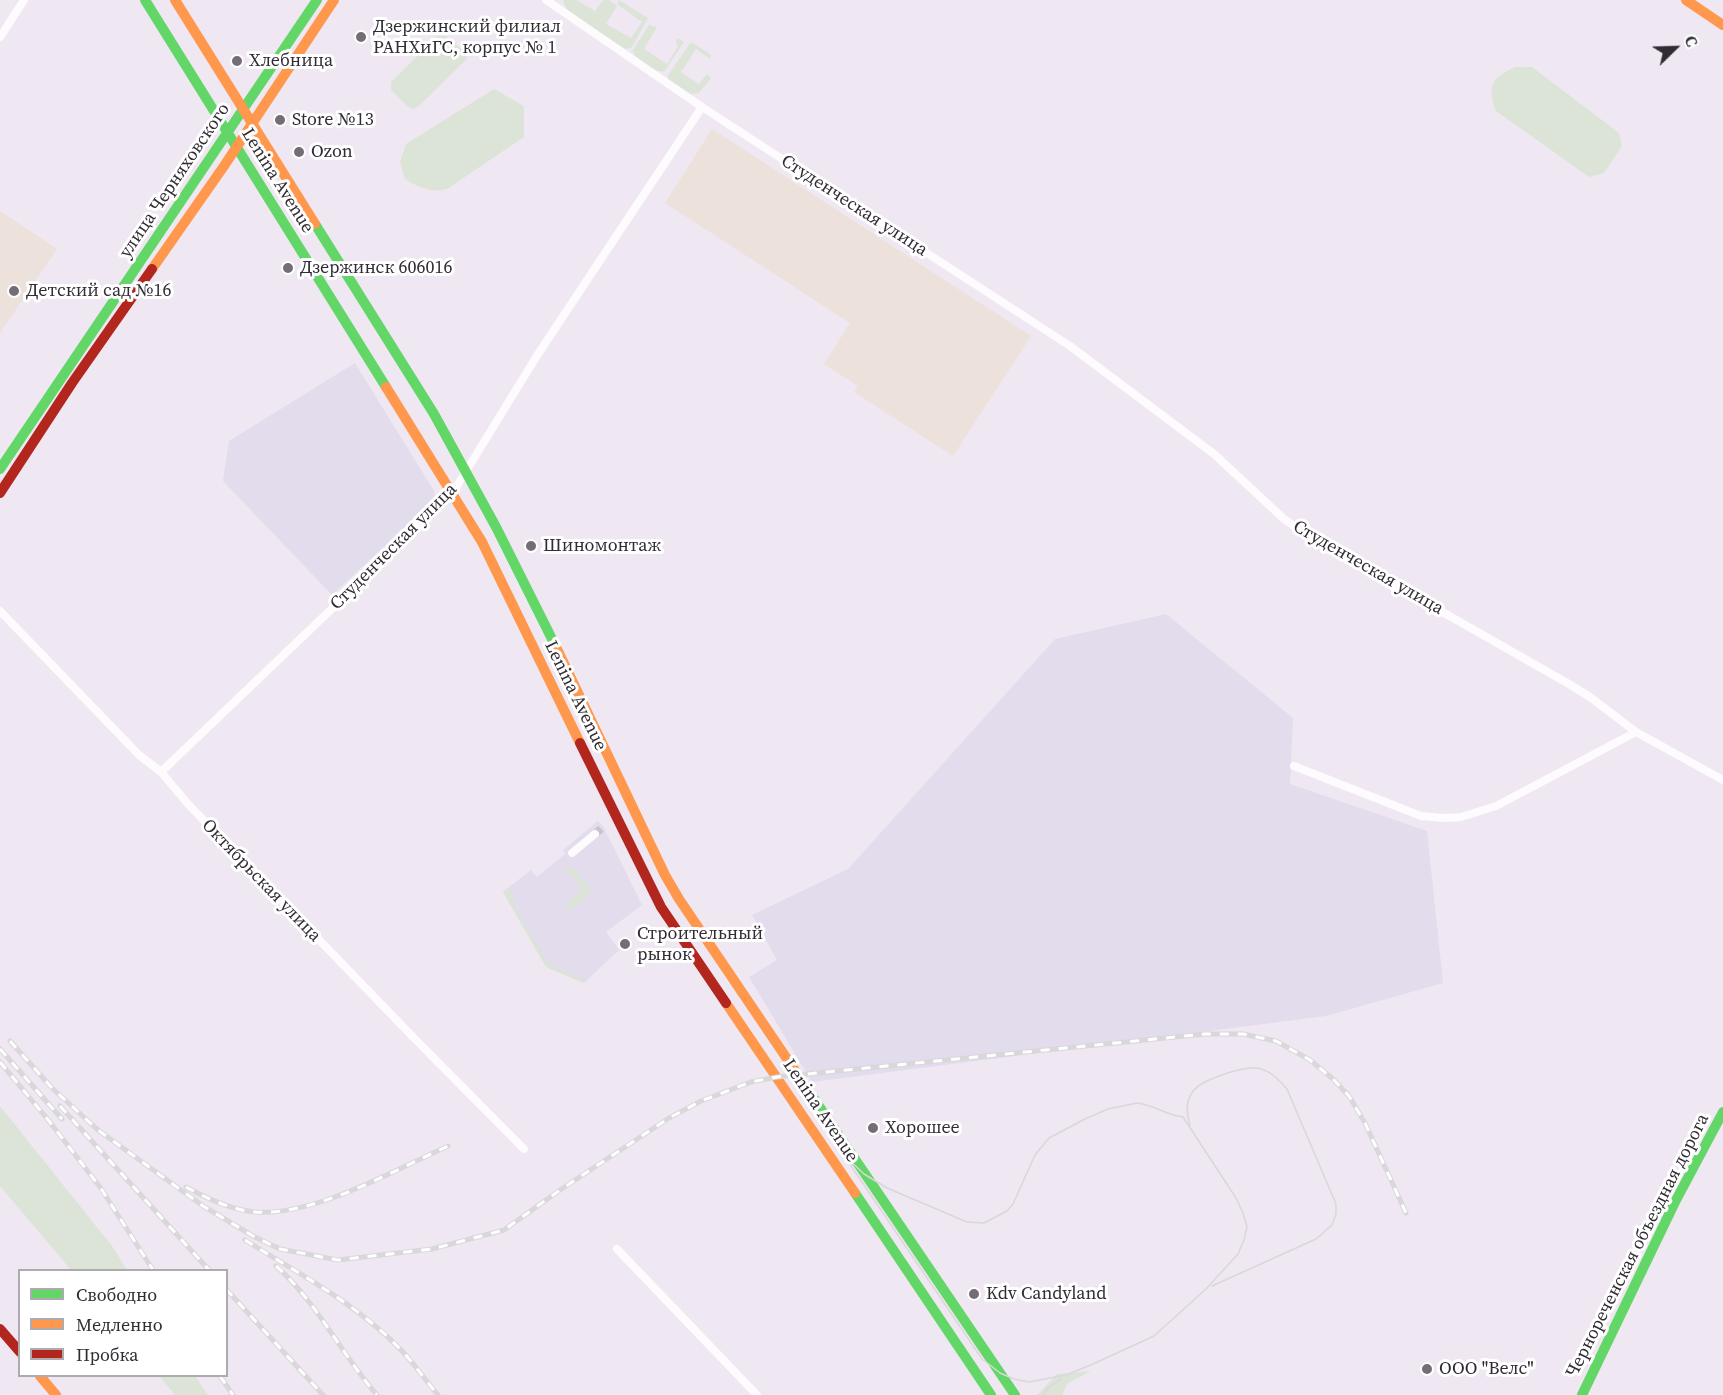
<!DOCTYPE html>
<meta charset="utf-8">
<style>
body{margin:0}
#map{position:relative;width:1723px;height:1395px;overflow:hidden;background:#efe7f2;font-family:"Source Serif 4",serif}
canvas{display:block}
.legend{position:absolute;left:18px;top:1269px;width:210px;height:108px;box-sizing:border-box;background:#fff;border:2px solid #adabae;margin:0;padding:8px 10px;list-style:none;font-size:18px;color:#312c34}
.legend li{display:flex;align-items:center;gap:12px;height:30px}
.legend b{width:30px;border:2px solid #adabae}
.north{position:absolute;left:1645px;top:18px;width:60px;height:60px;-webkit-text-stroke:4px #fff;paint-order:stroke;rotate:67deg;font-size:16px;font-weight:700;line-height:24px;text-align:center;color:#312c34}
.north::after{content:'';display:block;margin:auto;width:21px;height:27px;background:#312c34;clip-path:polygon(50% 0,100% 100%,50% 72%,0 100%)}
</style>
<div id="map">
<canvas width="1723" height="1395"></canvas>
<ul class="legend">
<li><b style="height:8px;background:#63d668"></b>Свободно</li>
<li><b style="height:8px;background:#ff974d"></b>Медленно</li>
<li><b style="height:8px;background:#b3261e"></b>Пробка</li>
</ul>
<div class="north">С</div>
</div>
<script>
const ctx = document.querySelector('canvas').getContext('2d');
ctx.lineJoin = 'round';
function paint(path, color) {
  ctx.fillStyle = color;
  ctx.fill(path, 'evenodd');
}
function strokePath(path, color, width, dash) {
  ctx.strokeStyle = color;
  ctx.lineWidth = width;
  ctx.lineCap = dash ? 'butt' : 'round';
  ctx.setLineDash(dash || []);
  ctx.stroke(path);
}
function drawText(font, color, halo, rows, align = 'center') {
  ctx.font = font + ' "Source Serif 4",serif';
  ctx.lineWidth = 6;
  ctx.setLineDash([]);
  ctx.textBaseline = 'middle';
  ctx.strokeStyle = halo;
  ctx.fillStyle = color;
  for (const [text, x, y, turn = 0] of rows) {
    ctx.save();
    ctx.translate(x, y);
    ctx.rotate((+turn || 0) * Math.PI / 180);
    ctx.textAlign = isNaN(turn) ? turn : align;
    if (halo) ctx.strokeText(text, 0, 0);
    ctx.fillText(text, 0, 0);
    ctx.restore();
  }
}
paint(new Path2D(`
 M355 363 434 491 435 499 332 595 223 481 229 441Z
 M1166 614 1293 718 1290 784 1427 831 1443 983 1326 1016 812 1082 749 977 777 960 752 915 848 869 1055 639Z
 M598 821 604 828 642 905 606 932 619 950 584 983 546 967 503 892 531 870 537 877 565 854 563 850Z`), '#e2dced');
paint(new Path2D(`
 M712 129 1031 336 953 456 854 392 858 386 824 364 850 323 665 203Z
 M0 211 57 249 0 333Z`), '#ede1db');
paint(new Path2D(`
 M563 0H576L595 11 603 0H609L617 6 606 24 631 38 642 22 617 4 619 0 648 18 632 47 626 49 606 39 568 12Z
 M649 25 657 27 644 49 667 64 678 46 676 42 678 38 684 42 664 72 654 70 635 57 633 50Z
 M438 36H446L465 52 467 59 420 105 414 109 408 107 391 90V82Z
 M691 42 711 55 710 59 696 49 681 72 699 84 707 74 711 78 699 93 690 94 668 80V75Z
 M1515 67H1532L1619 133 1622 146 1604 173 1589 177 1496 111C1487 86 1491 78 1515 67Z
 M494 89 524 106V137L447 189C430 193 420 188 405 179L400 162 406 144Z
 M569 868 575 870 591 891 589 895 571 911 566 903 582 890 571 874 569 875 564 870Z
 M508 888 515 898 512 901 548 964 587 981 584 983 546 967 503 892Z
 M0 1106 112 1246 127 1270H71L0 1186Z
 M1091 1371 1068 1383 1062 1395H1037L1057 1374Z
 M159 1376H195L208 1395H175Z`), '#dce4d8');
strokePath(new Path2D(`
 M595 834 604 826`), '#c9c2cc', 8, [8, 4]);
strokePath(new Path2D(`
 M546 0 702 107 1070 346 1214 454 1283 518 1302 532 1569 684 1590 697 1636 732 1723 780
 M0 37 24 0
 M0 611 139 755 161 772 188 804 412 1036 524 1149
 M1294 766 1421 816 1444 818 1461 817 1496 806 1636 732
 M161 772 452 494 538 354 702 107
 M572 853 595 834
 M617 1249 757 1395`), '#fdfbfd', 8);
strokePath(new Path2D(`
 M145 0 386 387
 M315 224 434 414 496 527 556 647
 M0 469 317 0
 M802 1081 1015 1395
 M855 1193 991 1395
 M1582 1395 1675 1202 1723 1112`), '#63d668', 10);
strokePath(new Path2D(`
 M175 0 315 224
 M1686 0 1723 25
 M152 269 224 166 334 0
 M386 387 482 542 580 743
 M556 647 665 875 679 899 802 1081
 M726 1003 855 1193
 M40 1376 56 1395`), '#ff974d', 10);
strokePath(new Path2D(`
 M0 493 72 383 152 269
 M580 743 661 907 726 1003
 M0 1329 20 1352`), '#b3261e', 10);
strokePath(new Path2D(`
 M1201 1084C1214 1077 1241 1067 1256 1068 1269 1069 1279 1080 1287 1089L1336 1204V1214L1332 1225 1316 1239 1212 1286
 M1137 1103C1154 1105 1166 1115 1183 1117L1236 1198 1243 1213 1247 1227 1244 1240 1238 1254 1206 1289 1154 1336 1093 1364 1066 1375 1029 1382 1014 1379 1000 1373 982 1359 843 1154 864 1174 887 1188 967 1222 984 1223 1007 1211 1013 1204 1035 1155 1049 1138 1087 1118 1108 1109Z
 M1190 1125C1184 1106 1187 1090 1207 1081
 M1043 1395 1049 1387 1061 1379`), '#d9d7da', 1.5);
const rail = new Path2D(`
 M10 1041 52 1088 98 1130 203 1206 253 1236 280 1249 338 1260 432 1249 504 1230 560 1190 669 1118 701 1101 751 1082 777 1077 837 1071 1205 1034H1243L1276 1041 1310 1060 1333 1079 1349 1096 1365 1123 1406 1213
 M0 1049 62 1119
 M0 1062 49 1121 100 1187 153 1270
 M60 1106 209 1270
 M186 1187C206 1198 232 1210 255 1212 315 1216 393 1171 448 1146
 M245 1240C299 1274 359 1305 403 1352 415 1365 426 1381 438 1395
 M276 1266C317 1302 341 1354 377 1395
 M226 1289 323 1395
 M220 1376 233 1395`);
strokePath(rail, '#d9d7da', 5);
strokePath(rail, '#fff', 3, [9]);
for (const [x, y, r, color] of [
 [361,37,6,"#746d76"],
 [237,61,6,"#746d76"],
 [280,120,6,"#746d76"],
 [299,152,6,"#746d76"],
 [288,268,6,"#746d76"],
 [14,291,6,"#746d76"],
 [531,546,6,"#746d76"],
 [625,944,6,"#746d76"],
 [873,1128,6,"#746d76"],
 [974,1294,6,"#746d76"],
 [1427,1369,6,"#746d76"]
]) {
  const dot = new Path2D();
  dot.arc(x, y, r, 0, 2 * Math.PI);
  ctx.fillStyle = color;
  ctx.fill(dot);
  strokePath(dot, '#fff', 2);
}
drawText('18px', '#312c34', '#fff', [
 ["Дзержинский филиал",373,27],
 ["РАНХиГС, корпус № 1",373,48],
 ["Хлебница",249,61],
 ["Store №13",292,120],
 ["Ozon",311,152],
 ["Дзержинск 606016",300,268],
 ["Детский сад №16",26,291],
 ["Шиномонтаж",543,546],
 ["Строительный",637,934],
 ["рынок",637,955],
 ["Хорошее",885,1128],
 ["Kdv Candyland",986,1294],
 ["ООО \"Велс\"",1439,1369]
], 'left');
drawText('18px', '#312c34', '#fff', [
 ["улица Черняховского",175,181,-56],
 ["Lenina Avenue",277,181,58],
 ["Студенческая улица",854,206,33],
 ["Студенческая улица",394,547,-45],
 ["Студенческая улица",1368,568,30],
 ["Lenina Avenue",575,696,64],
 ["Октябрьская улица",261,881,46],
 ["Lenina Avenue",820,1111,56],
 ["Чернореченская объездная дорога",1638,1246,-63]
]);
</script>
